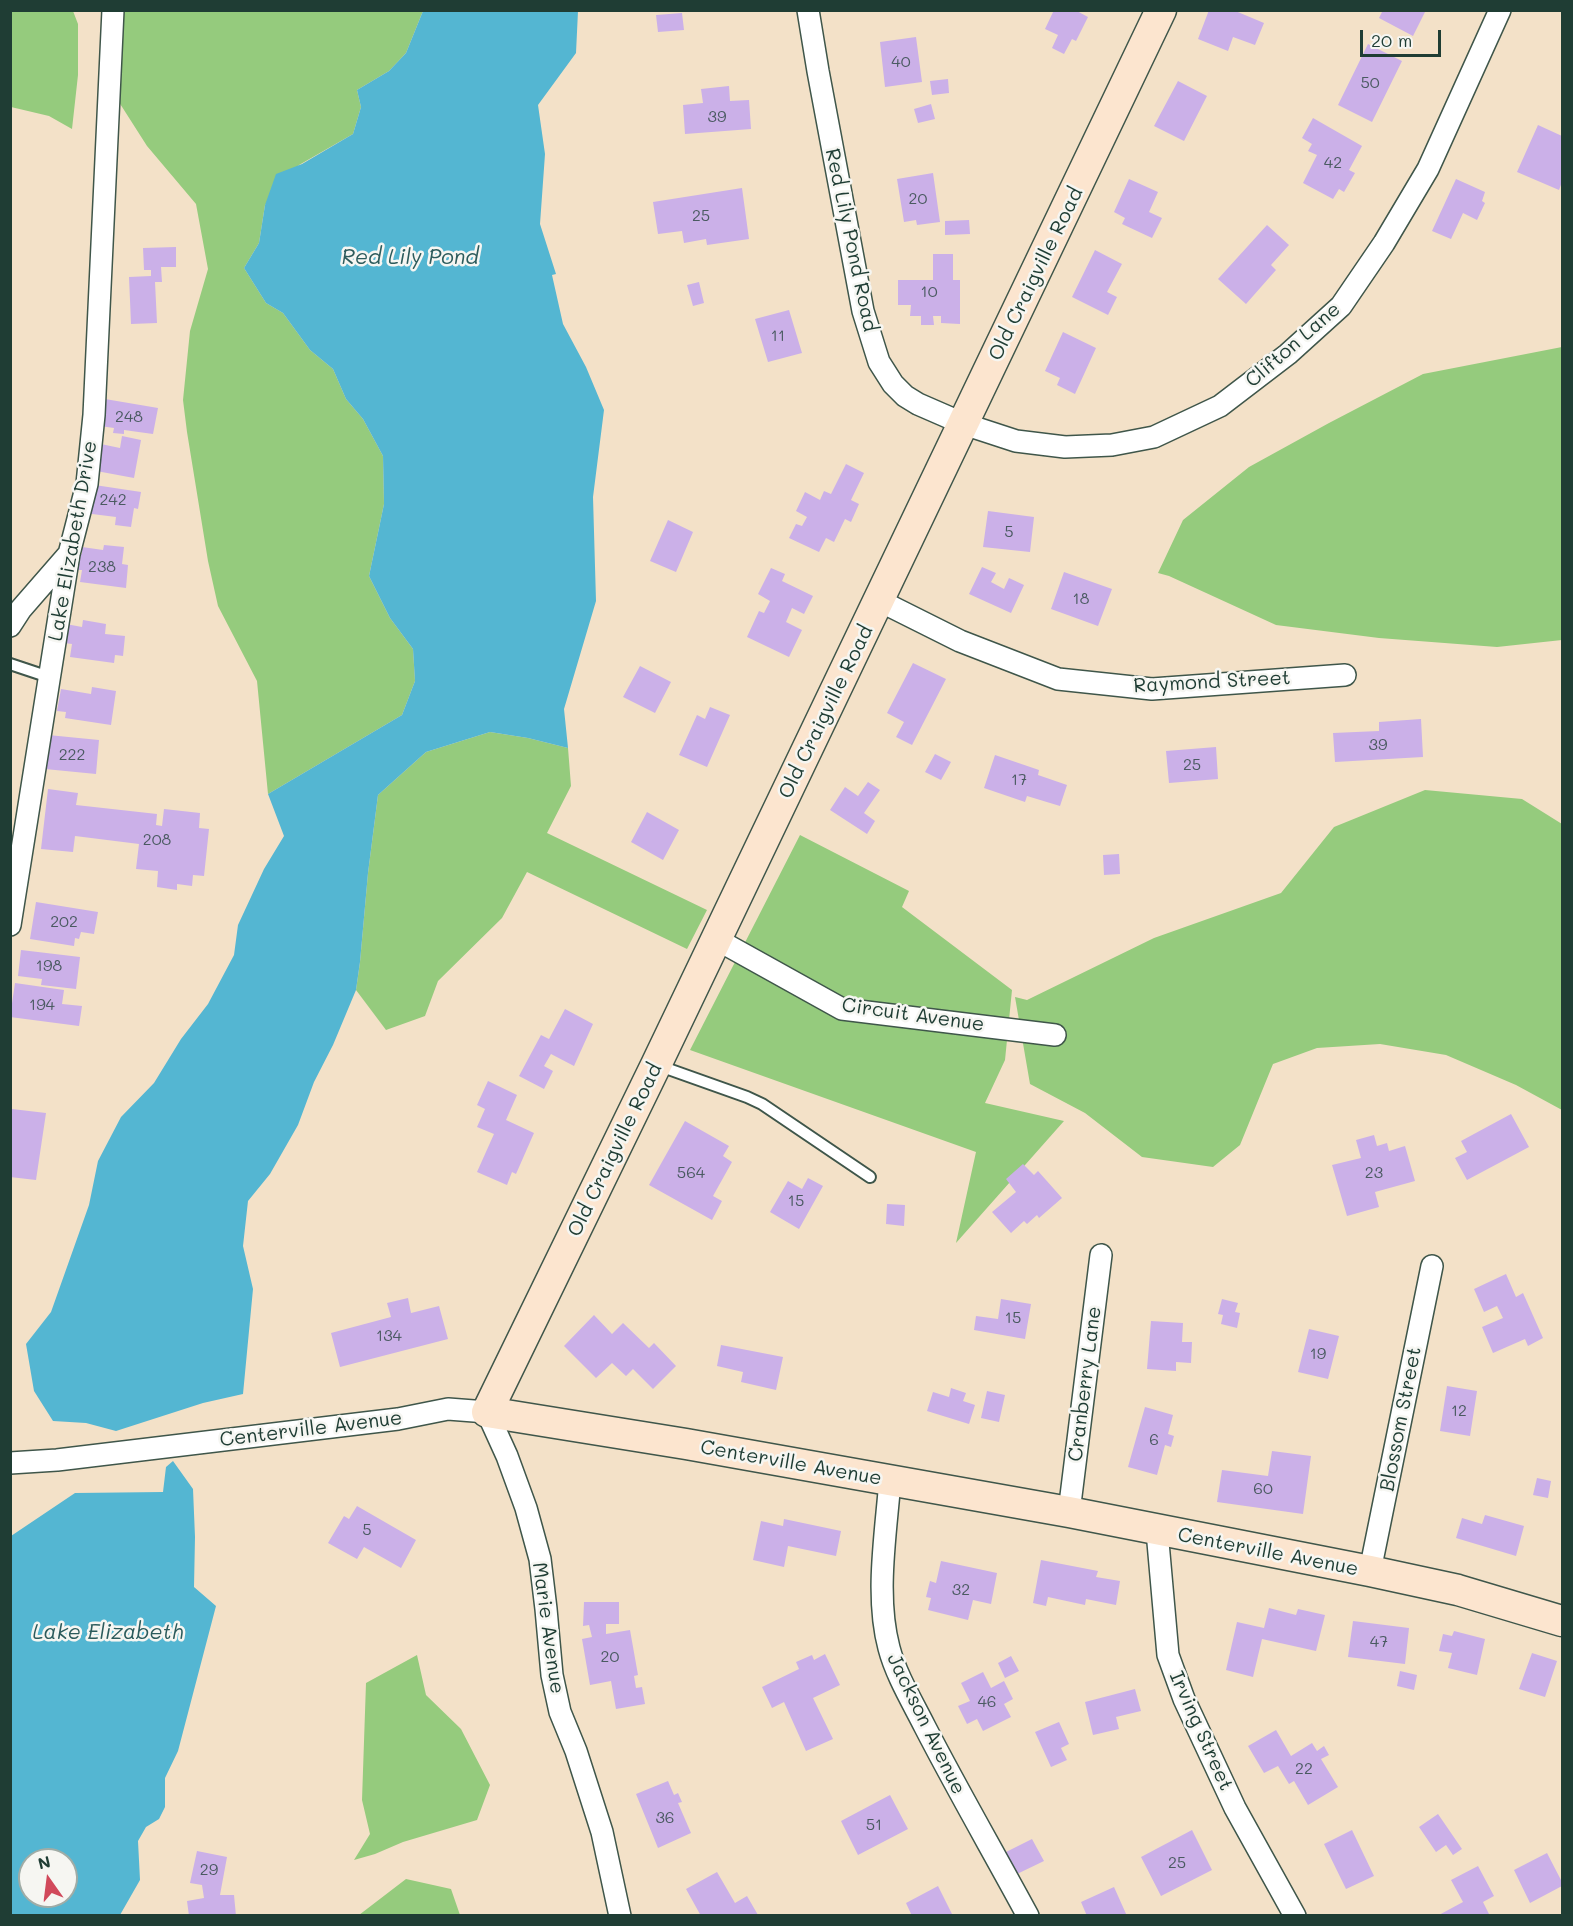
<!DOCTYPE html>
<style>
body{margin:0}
#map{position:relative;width:1573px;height:1926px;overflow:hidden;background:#f3e1c8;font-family:Mali,sans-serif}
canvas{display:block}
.frame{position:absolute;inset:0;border:12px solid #1f3d34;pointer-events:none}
.north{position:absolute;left:18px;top:1848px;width:60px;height:60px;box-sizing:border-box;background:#f6f6f2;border:2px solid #a0aca6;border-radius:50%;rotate:346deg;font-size:16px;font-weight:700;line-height:24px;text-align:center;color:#1f3d34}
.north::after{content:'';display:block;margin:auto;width:21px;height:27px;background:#d1495b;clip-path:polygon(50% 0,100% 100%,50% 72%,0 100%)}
.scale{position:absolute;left:1360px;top:30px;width:81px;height:27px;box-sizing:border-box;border:3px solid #1f3d34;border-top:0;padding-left:8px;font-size:18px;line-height:21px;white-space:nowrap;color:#1f3d34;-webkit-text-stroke:4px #f6f6f2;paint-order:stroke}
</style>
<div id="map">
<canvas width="1573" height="1926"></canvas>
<div class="frame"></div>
<div class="north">N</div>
<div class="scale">20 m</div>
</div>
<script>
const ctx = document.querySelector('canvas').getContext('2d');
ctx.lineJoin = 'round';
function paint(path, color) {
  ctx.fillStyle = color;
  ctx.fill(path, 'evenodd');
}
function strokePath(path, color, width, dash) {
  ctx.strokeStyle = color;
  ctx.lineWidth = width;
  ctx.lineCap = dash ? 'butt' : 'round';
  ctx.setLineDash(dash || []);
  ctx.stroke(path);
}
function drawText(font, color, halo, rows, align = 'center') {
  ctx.font = font + ' Mali,sans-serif';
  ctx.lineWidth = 5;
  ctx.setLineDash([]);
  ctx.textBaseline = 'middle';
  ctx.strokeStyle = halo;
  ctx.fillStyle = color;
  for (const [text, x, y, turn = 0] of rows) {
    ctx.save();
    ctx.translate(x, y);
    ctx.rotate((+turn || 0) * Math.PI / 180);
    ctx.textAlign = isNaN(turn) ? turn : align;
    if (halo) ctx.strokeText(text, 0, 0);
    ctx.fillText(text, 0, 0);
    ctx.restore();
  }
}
paint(new Path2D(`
 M11 10 73 11 78 24V75L72 129 49 116 11 107Z
 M121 11H423L406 53 389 71 357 90 361 107 353 134 299 165 265 205 259 243 244 268 266 303 283 313 310 350 333 369 346 399 363 419 383 456 384 504 369 576 390 618 413 649 415 681 402 715 268 794 257 681 218 606 208 561 187 432 183 400 190 331 208 269 196 204 147 146 117 99Z
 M1562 347V640L1497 647 1379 638 1276 625 1169 576 1158 573 1183 520 1249 467 1329 423 1423 374Z
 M490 732 528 738 568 748 571 786 547 833 707 910 687 949 527 872 502 918 438 981 425 1016 386 1030 356 990 360 962 368 873 378 795 426 752Z
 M1425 790 1522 799 1562 824V1110L1516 1085 1446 1055 1380 1044 1317 1048 1273 1064 1240 1145 1213 1167 1142 1157 1085 1113 1030 1084 1015 997 1027 1000 1154 938 1281 893 1334 827Z
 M800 835 909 891 902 907 1012 990 1005 1060 985 1103 1064 1121 956 1243 976 1152 690 1050Z
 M417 1655 426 1695 461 1729 490 1785 477 1820 403 1842 375 1854 354 1860 370 1834 362 1800 366 1683Z
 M406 1879 451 1889 460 1915H359Z`), '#95cb7d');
paint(new Path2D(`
 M423 11H578L576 53 538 105 545 154 540 224 556 274 552 275 563 324 586 367 604 410 593 497 596 601 564 709 568 748 528 738 490 732 426 752 378 795 368 873 360 962 356 990 333 1045 314 1082 298 1125 270 1174 248 1201 243 1246 253 1289 243 1394 203 1403 116 1431 86 1423 53 1421 34 1391 26 1344 51 1312 89 1205 98 1161 121 1117 154 1083 181 1039 208 1004 234 955 238 925 264 869 284 836 268 794 402 715 415 681 413 649 390 618 369 576 384 504 383 456 363 419 346 399 333 369 310 350 283 313 266 303 244 268 259 243 265 205 276 174 302 164 353 134 361 107 357 90 389 71 406 53Z
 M173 1461 193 1489 195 1537 194 1587 216 1606 178 1751 165 1778V1807L159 1819 146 1827 138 1841 140 1880 120 1915H11V1536L75 1493 163 1492 166 1467ZM30 1860H66V1896H30Z`), '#54b6d2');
paint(new Path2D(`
 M1054 10H1075L1088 17 1076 41 1072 39 1064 54 1052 48 1058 35 1045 29Z
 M1209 10H1233L1264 23 1255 45 1233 37 1228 51 1198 39Z
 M1383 10H1426L1413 36 1379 18Z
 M682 13 684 30 658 32 656 15Z
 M916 37 922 82 885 87 880 42Z
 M1368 44 1402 61 1372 122 1338 105Z
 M948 79 949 93 932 95 930 81Z
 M1178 81 1207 96 1184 141 1154 126Z
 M729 86 730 101 749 100 751 129 685 134 683 105 703 103 701 89Z
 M931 104 935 119 918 123 914 109Z
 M1313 118 1362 146 1349 170 1355 173 1344 192 1339 189 1333 199 1303 183 1317 155 1308 151 1312 144 1302 138Z
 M1538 125 1562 136V182L1559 190 1517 172Z
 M933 173 940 222 917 225 916 220 904 222 897 179Z
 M1129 179 1158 192 1149 212 1162 218 1152 238 1122 224 1125 218 1114 212Z
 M1456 179 1485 192 1482 201 1485 203 1477 220 1463 213 1451 239 1432 231Z
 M742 188 749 239 707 245 706 239 684 243 682 231 658 234 653 202Z
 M969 220 970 234 945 235V221Z
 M1267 225 1289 245 1271 265 1276 270 1246 304 1218 279Z
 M176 247V267H161L162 282H155L157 323 131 324 129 277 151 276V270H144L143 248Z
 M1095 250 1122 264 1107 292 1117 297 1108 315 1072 297Z
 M933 254H953V280H960V324L941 323V316H933L934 325H921V316H910L911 305H898V280H933Z
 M699 282 704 303 693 306 687 285Z
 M789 310 802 353 768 362 755 319Z
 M1063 332 1096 348 1075 394 1057 385 1060 378 1045 371Z
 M105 399 158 408 153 434 124 430V434L113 433 114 428 100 426Z
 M122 436 141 440 134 478 91 470 96 443 120 448Z
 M846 464 864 473 851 500 859 504 851 522 845 519 834 542 826 538 819 552 789 538 796 524 802 526 807 517 796 511 805 492 820 500 824 491 831 494Z
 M88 484 141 492 138 509 134 508 131 527 115 525 116 517 84 513Z
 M988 511 1034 517 1030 552 983 547Z
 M668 520 693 532 676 572 650 561Z
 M104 545 124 547 122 564 128 565 126 588 80 582 82 570H76L78 554H82V547L103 550Z
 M982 567 996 573 991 582 1004 589 1009 578 1024 585 1011 613 969 594Z
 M771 568 785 574 782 581 813 596 804 614 792 608 786 622 802 630 789 657 747 637 759 611 764 613 770 601 758 594Z
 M1064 572 1112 589 1098 626 1051 609Z
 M83 620 106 624 105 634 125 636 123 656 115 655 114 663 70 657 72 644 64 643 66 624 82 627Z
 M913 663 946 679 912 745 896 737 904 722 887 713Z
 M640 666 671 682 655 713 623 697Z
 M92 687 116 691 111 725 65 718 66 712 57 711 61 689 91 694Z
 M710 707 730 715 707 767 679 755 697 715 705 719Z
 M1421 719 1423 757 1335 762 1333 733 1379 731V722Z
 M48 735 99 740 96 774 45 769Z
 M1216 747 1218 779 1169 783 1166 751Z
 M935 754 951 762 941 780 925 772Z
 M995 755 1039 770 1038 775 1067 785 1060 806 1027 796 1025 802 984 788Z
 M868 782 880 790 864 813 875 821 867 834 830 810 845 787 858 796Z
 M48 789 78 793 76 805 157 814 156 825 162 826 164 809 200 813 199 828 209 829 204 876 193 875 192 886 177 884V890L157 887 158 871 136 869 139 844 75 836 73 852 41 849Z
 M647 812 679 830 663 860 631 842Z
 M1119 854 1120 874 1104 875 1103 855Z
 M36 902 98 912 94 934 81 932 79 939 75 938 74 946 30 939Z
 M21 950 80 957 76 989 41 985 42 979 18 976Z
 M15 983 64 990 62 1004 82 1006 79 1026 10 1017Z
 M565 1009 593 1024 574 1066 551 1054 544 1066 553 1071 544 1089 519 1076 541 1035 549 1039Z
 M488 1081 517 1095 506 1120 534 1133 516 1174 512 1172 507 1185 477 1172 494 1134 477 1127 485 1109 477 1105Z
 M12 1109 46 1113 36 1180 10 1177Z
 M1511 1114 1529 1147 1467 1180 1455 1158 1467 1152 1461 1141Z
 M685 1121 729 1146 723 1156 732 1162 713 1196 722 1201 712 1220 649 1185Z
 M1374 1135 1377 1146 1387 1143 1389 1151 1405 1146 1415 1181 1375 1192 1379 1207 1347 1216 1332 1165 1361 1158 1356 1140Z
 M1023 1164 1034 1175 1038 1171 1062 1198 1039 1218 1037 1215 1027 1224 1024 1221 1011 1233 992 1212 1016 1192 1006 1179Z
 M808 1178 823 1186 799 1229 770 1212 788 1181 802 1189Z
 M887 1204 905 1205 904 1226 886 1224Z
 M1506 1274 1516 1297 1523 1293 1543 1338 1528 1346 1525 1339 1493 1353 1482 1327 1503 1318 1497 1306 1484 1312 1474 1289Z
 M408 1298 411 1313 439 1306 448 1339 340 1367 331 1333 391 1317 387 1303Z
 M1001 1299 1031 1304 1025 1339 974 1330 976 1316 998 1319Z
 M1222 1299 1238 1303 1235 1312 1240 1313 1237 1328 1221 1324 1223 1315 1218 1314Z
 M594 1315 612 1334 623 1323 649 1348 654 1343 676 1366 653 1389 633 1369 626 1376 612 1363 596 1378 564 1346Z
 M1151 1321 1183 1323 1182 1342H1192L1191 1363 1176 1362V1371L1147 1369Z
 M1309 1329 1339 1336 1328 1379 1298 1372Z
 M721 1345 783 1357 776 1390 741 1382 743 1372 717 1366Z
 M1447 1386 1477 1391 1470 1436 1440 1431Z
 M951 1388 966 1393 963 1401 975 1405 969 1424 927 1411 933 1392 949 1397Z
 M987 1391 1005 1395 999 1422 981 1418Z
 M1145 1407 1173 1415 1168 1434 1174 1436 1171 1447 1165 1445 1157 1475 1128 1467Z
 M1272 1451 1311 1456 1303 1514 1217 1502 1222 1470 1268 1476Z
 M1537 1478 1551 1481 1548 1498 1533 1495Z
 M357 1506 416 1540 401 1568 364 1547 357 1559 328 1543 344 1516 349 1519Z
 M1485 1515 1524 1526 1516 1556 1456 1538 1462 1518 1482 1524Z
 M784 1519 841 1531 836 1556 788 1546 784 1567 753 1560 761 1521 783 1526Z
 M1041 1560 1098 1571 1096 1577 1120 1581 1116 1605 1086 1599 1085 1605 1048 1597 1046 1606 1033 1603Z
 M941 1561 997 1573 991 1604 973 1600 968 1620 928 1610 931 1598 926 1597 930 1581 936 1583Z
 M584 1602H619V1624H606V1634L630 1630 638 1675 634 1676 636 1688 642 1687 645 1704 616 1709 611 1681 590 1685 582 1639 592 1637 589 1625 583 1626Z
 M1269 1608 1296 1615 1298 1609 1325 1615 1316 1651 1262 1639 1253 1677 1226 1670 1237 1622 1264 1628Z
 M1353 1621 1409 1628 1405 1664 1348 1657Z
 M1454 1631 1485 1639 1477 1675 1448 1668 1452 1653 1439 1651 1443 1634 1452 1636Z
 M1532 1653 1557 1661 1545 1697 1519 1689Z
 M825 1654 840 1685 813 1698 833 1739 806 1751 784 1702 772 1708 762 1687 799 1669 796 1662 812 1655 814 1660Z
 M1011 1656 1019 1671 1005 1678 998 1663Z
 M1400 1671 1417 1675 1414 1690 1397 1686Z
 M983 1672 991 1688 1004 1681 1013 1699 1004 1704 1011 1717 983 1731 977 1719 967 1724 958 1706 970 1701 961 1683Z
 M1135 1689 1141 1711 1116 1717 1119 1729 1093 1735 1085 1702Z
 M1059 1722 1069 1744 1061 1748 1067 1760 1051 1767 1035 1732Z
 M1276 1730 1291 1756 1312 1743 1317 1751 1324 1746 1329 1755 1321 1759 1338 1787 1308 1805 1294 1781 1289 1784 1278 1766 1264 1773 1248 1746Z
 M668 1781 674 1795 678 1793 682 1802 678 1803 691 1833 658 1848 636 1794Z
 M890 1795 908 1829 858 1855 841 1821Z
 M1438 1814 1462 1849 1453 1855 1446 1845 1436 1852 1419 1827Z
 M1192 1830 1212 1870 1161 1896 1141 1857Z
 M1352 1830 1374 1876 1346 1889 1324 1844Z
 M1032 1839 1044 1861 1017 1874 1006 1852Z
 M197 1851 227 1857 220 1895H234L236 1916H189L187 1901 204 1898 202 1885 190 1883Z
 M1547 1853 1562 1882V1886L1530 1903 1514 1870Z
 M1478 1866 1494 1896 1483 1902 1490 1916H1437L1463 1902 1451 1880Z
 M717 1872 735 1903 747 1896 758 1915 701 1916 686 1889Z
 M938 1886 953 1916H912L906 1903Z
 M1114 1887 1127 1916H1087L1081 1902Z`), '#cbb0e8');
const lane = new Path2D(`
 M10 664 49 677
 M657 1065 747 1097 762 1104 870 1177`);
const street = new Path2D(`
 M808 10 818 71 863 311 879 362 893 384 905 396 918 404 964 424 1016 441 1065 447 1112 445 1154 437 1220 406 1288 354 1341 306 1384 243 1428 169 1500 10
 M880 601 960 641 1058 679 1152 689 1345 675
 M10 626 21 609 68 555
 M10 925 69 554 87 484 94 415 113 10
 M716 939 842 1009 1055 1035
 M10 1463 57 1460 398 1419 448 1409 487 1412 507 1456 526 1508 540 1559 546 1609 552 1675 560 1712 576 1751 602 1832 620 1916
 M890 1480C886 1533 875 1596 889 1648 896 1675 913 1703 925 1727 958 1791 994 1853 1028 1916
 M1069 1512 1101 1255
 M1157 1531 1168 1655 1184 1699 1235 1808 1295 1916
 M1370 1571 1432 1266`);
const secondary = new Path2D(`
 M1161 10 656 1065 487 1412 686 1444 1069 1512 1370 1571 1458 1590 1562 1621`);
strokePath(lane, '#3f564a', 14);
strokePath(street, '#3f564a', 24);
strokePath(secondary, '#3f564a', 33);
strokePath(lane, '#fff', 10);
strokePath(street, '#fff', 21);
strokePath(secondary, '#fce5cf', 30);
drawText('16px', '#4a5a61', null, [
 ["40",901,62],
 ["50",1370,83],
 ["39",717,117],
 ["42",1333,163],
 ["20",918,199],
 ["25",701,216],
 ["10",929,292],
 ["11",778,336],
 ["248",129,417],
 ["242",113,500],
 ["5",1009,532],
 ["238",102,567],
 ["18",1081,599],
 ["39",1378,745],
 ["222",72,755],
 ["25",1192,765],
 ["17",1019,780],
 ["208",157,840],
 ["202",64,922],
 ["198",49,966],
 ["194",42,1005],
 ["564",691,1173],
 ["23",1374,1173],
 ["15",796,1201],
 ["15",1013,1318],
 ["134",389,1336],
 ["19",1318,1354],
 ["12",1459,1411],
 ["6",1154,1440],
 ["60",1263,1489],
 ["5",367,1530],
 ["32",961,1590],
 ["47",1379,1642],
 ["20",610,1657],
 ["46",987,1702],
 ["22",1304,1769],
 ["36",665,1818],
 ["51",874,1825],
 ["25",1177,1863],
 ["29",209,1870]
]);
drawText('20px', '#1f3d34', '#f6f6f2', [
 ["Red Lily Pond Road",851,240,78],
 ["Old Craigville Road",1036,274,-64],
 ["Clifton Lane",1293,345,-41],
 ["Lake Elizabeth Drive",73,541,-80],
 ["Raymond Street",1212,682,-3],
 ["Old Craigville Road",826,712,-64],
 ["Circuit Avenue",913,1015,8],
 ["Old Craigville Road",615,1150,-64],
 ["Cranberry Lane",1085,1384,-83],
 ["Blossom Street",1401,1419,-79],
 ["Centerville Avenue",311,1429,-7],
 ["Centerville Avenue",791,1463,10],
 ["Centerville Avenue",1268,1552,11],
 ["Marie Avenue",548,1628,82],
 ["Jackson Avenue",926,1724,64],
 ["Irving Street",1201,1731,66]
]);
drawText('italic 21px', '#2c5b5c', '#f6f6f2', [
 ["Red Lily Pond",410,258],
 ["Lake Elizabeth",108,1633]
]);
</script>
